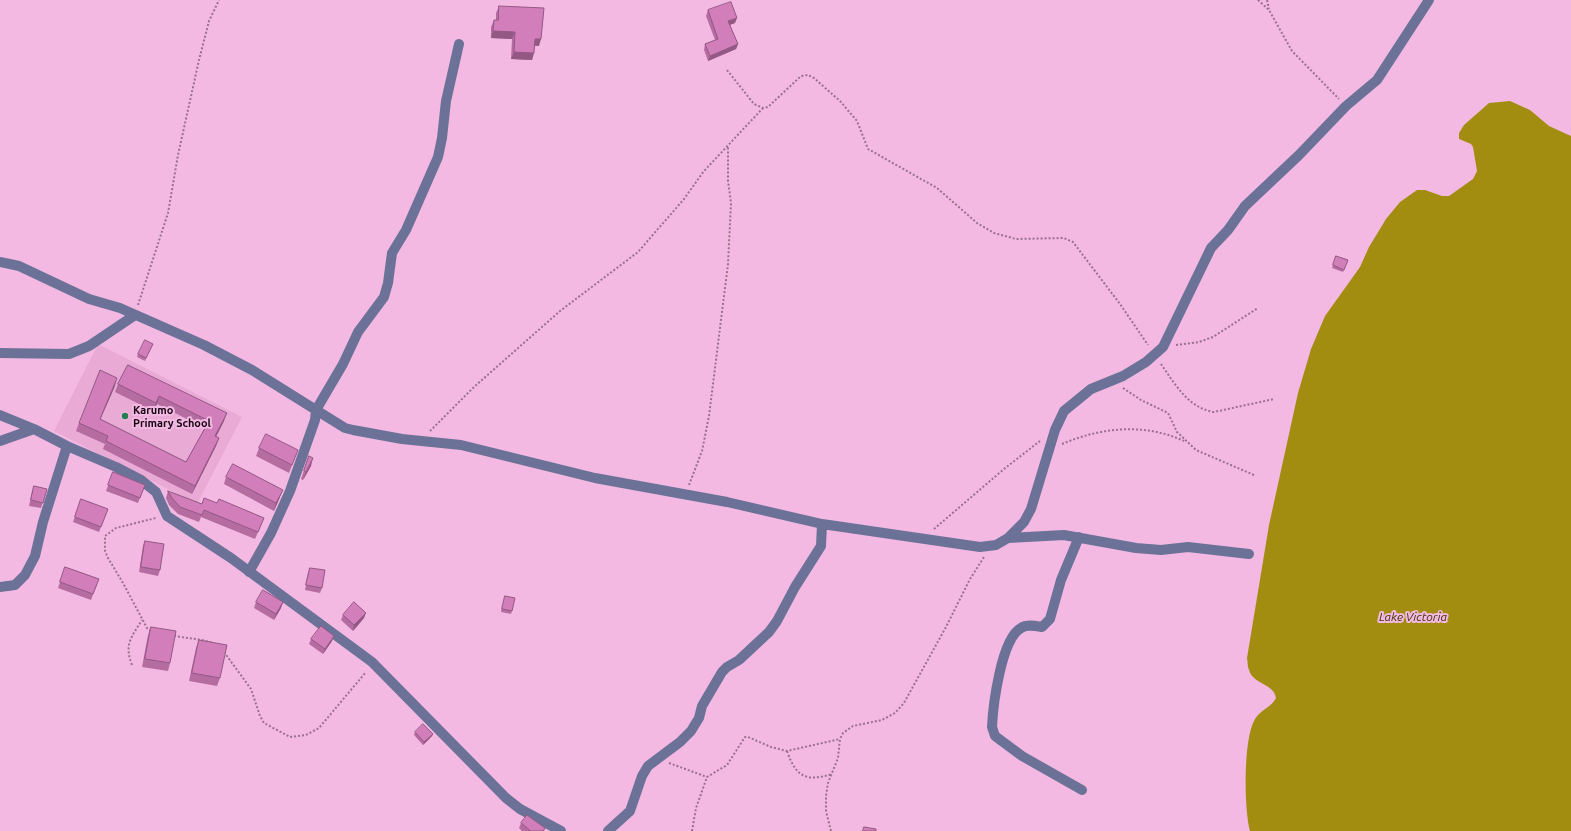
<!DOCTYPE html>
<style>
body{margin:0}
canvas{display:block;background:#f3b9e2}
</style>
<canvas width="1571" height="831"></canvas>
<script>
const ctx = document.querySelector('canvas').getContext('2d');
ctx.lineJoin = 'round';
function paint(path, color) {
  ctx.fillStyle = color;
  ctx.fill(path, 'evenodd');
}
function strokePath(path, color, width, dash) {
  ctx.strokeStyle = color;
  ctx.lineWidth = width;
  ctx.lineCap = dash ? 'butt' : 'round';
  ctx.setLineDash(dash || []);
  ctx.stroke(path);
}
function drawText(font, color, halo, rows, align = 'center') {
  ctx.font = font + ' Ubuntu,sans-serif';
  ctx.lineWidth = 4;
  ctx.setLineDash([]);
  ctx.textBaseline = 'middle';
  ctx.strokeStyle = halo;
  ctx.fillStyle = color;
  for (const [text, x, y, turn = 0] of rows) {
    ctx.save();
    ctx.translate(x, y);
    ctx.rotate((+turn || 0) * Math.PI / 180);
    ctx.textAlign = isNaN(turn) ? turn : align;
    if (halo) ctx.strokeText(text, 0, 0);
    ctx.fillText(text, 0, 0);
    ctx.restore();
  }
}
paint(new Path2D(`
 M98 344 242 417 197 504 54 431Z`), '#e9aad6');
paint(new Path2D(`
 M1510 101 1530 110 1549 126 1571 136V831H1250C1244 809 1243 738 1255 719 1260 710 1272 707 1276 698 1274 683 1253 685 1249 670 1247 666 1248 662 1247 658L1269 525 1298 393 1311 349 1325 316 1360 267 1369 247 1386 219 1400 202 1417 190H1425L1442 196H1449L1473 179 1477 171 1473 147 1471 144 1459 139V133L1464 125 1489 103Z`), '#a38d10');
strokePath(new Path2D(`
 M1258 0 1269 10 1292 51 1339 99
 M1267 0 1269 9
 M727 70 754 104 763 108 768 107 801 76 808 75 814 78 840 101 857 121 868 149 937 188 977 223 994 233 1016 239 1064 238 1073 242 1120 304 1148 345
 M138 305 168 213 178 155 199 60 209 21 219 0
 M1176 345 1199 342 1213 337 1258 308
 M1161 364C1175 384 1188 408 1214 412L1274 399
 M1123 388 1141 400 1168 413 1177 432 1196 450 1254 475
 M430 431 474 387 560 311 638 252 684 199 704 171 763 108
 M1062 444C1102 427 1145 423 1184 441
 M689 485 702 451 709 416 728 264 731 203 728 181V146
 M934 529 1004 469 1040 441
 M151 631 147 628 123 583 108 558 105 551V536L116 528 156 518
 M174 636 202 640 213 643
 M224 652 251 689 260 716 264 723 290 737 306 735 319 728 366 672
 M132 665C124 644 131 638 142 620
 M787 751C796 777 806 782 832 774
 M669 763 707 777
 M692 831 696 808 707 777 727 765 745 737H748L771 747 787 751 840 739
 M831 831 826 811V796L828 783 838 758 840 739 843 733 853 726 882 720 895 713 904 703 946 627 970 579 984 557`), '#9a708e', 2, [2, 2]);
strokePath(new Path2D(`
 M0 262 19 266 89 299 120 308 204 345 252 370 316 410 345 428 353 430 402 439 461 445 595 478 727 502 822 524 980 547 996 545 1008 538 1024 522 1031 509 1055 430 1064 411 1091 389 1123 376 1146 362 1163 347 1211 248 1228 230 1245 206 1299 155 1346 106 1377 80 1429 0
 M0 353 69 354 89 346 135 315
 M0 415 34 429 67 446 116 467 141 480 156 492 167 516 231 558 372 662 506 798 520 809 561 831
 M0 441 34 429
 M1079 537 1061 580 1050 619 1042 627C1036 626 1027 624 1021 628 1001 639 993 706 992 727L995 736 1022 756 1082 790
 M1008 538 1064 535 1136 548 1161 550 1188 547 1249 554
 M249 572 271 533 290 491 315 420 316 410 343 364 358 332 384 297 388 283 392 253 406 230 438 157 442 138 446 101 459 44
 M0 587 15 585 25 575 35 556 43 522 67 446
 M608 831 630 811 642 776 648 766 680 742 691 731 699 718 702 706 722 672 727 667 739 660 769 632 777 621 795 587 821 546 822 524`), '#6c7297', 10);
paint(new Path2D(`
 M499 6 539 46H535L532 60 511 59 512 39 491 38V27L494 20H496V13Z
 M708 10 735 23 730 25 738 44 736 49 708 61 704 50 705 44 715 40 706 16Z
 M1336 256 1348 260 1343 272 1332 268Z
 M153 344 145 361 137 357 138 354Z
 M128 365 224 421 216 437 219 438 216 446 192 494 103 449 105 444 76 431 79 423 115 386 100 419 186 462 205 428 157 404 153 411 115 392 118 384Z
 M259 448 298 450 289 473 256 456Z
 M309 456 311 466 303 480 301 479Z
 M113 472 145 485 138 503 106 491Z
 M226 477 280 497 274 511 224 484Z
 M34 486 47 489 41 508 29 506 32 492Z
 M168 491 202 504 217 503 264 518 255 539 201 517 199 522 178 514 169 505 166 498Z
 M81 499 108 509 99 532 73 522Z
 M145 541 160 570 158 576 139 572 143 546Z
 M65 567 99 579 91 600 58 588Z
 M310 568 322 588 320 593 305 590 308 573Z
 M505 596 512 611 511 614 501 612Z
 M256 602H283L281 608 274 620 254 608Z
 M343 615 364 618 353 631 341 620Z
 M151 627 170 663 168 671 142 667 148 635Z
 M311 639 332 641 323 654 309 644Z
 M199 640 220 678 217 686 189 681 196 648Z
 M415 732 433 734 432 736 423 745 414 735Z
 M521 823 545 828 544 831H522L519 828Z`), '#b56ca1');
paint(new Path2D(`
 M737 18 735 23 726 26 728 21Z
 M493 31 515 32 512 39 491 38Z
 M535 39H541L539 46 533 45Z
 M738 44 736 49 708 61 710 56Z
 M514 52 534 53 532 60 511 59Z
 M117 378 115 386 97 427 100 419Z
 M159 396 157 404 153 411 156 403Z
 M227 413 224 421 212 444 215 436Z
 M219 438 216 446 192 494 195 486Z
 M313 458 311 466 303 480 306 472Z
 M283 490 274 511 276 503Z
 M283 602 281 608 274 620 276 614Z
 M366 613 364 618 353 631 354 625Z
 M334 636 332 641 323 654 325 649Z
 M433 734 432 736 423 745 424 742Z`), '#935883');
const building = new Path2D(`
 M731 2 737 18 728 21 738 44 710 56 705 44 718 39 708 10Z
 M499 6 544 8 541 39H535L534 53 514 52 515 32 493 31 494 20H498Z
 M1336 256 1348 260 1344 270 1333 265Z
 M145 340 153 344 146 358 138 354Z
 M128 365 227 413 215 436 219 438 195 486 106 441 108 436 79 423 100 370 117 378 100 419 186 462 209 421 159 396 156 403 118 384Z
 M266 434 298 450 292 465 259 448Z
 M309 456 313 458 306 472 304 471Z
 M233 464 283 490 276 503 226 477Z
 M113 472 145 485 140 498 108 485Z
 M34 486 47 489 43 503 31 500Z
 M168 491 202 504 204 498 217 503 219 499 264 518 258 532 204 510 202 515 180 507 172 498Z
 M81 499 108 509 101 527 75 517Z
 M145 541 164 544 160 570 141 567Z
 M65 567 99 579 93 594 60 582Z
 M310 568 325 570 322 588 306 585Z
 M263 590 283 602 276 614 256 602Z
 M505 596 515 598 512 611 502 609Z
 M354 602 366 613 354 625 343 615Z
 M321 626 334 636 325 649 311 639Z
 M151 627 176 631 170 663 145 659Z
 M199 640 227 645 220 678 192 673Z
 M423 724 433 734 424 742 415 732Z
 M527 815 545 828 543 831H531L521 823Z
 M864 827 876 829V831H863Z`);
paint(building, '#d27ebb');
strokePath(building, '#935883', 1);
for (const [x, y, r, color] of [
 [125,416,4,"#267f54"]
]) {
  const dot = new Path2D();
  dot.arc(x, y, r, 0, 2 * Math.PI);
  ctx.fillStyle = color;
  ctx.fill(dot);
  strokePath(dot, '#f3b9e2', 1.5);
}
drawText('bold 11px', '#160411', '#f3b9e2', [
 ["Karumo",133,410],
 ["Primary School",133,423]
], 'left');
drawText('italic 12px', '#3d3405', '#f3b9e2', [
 ["Lake Victoria",1413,617]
]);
</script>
